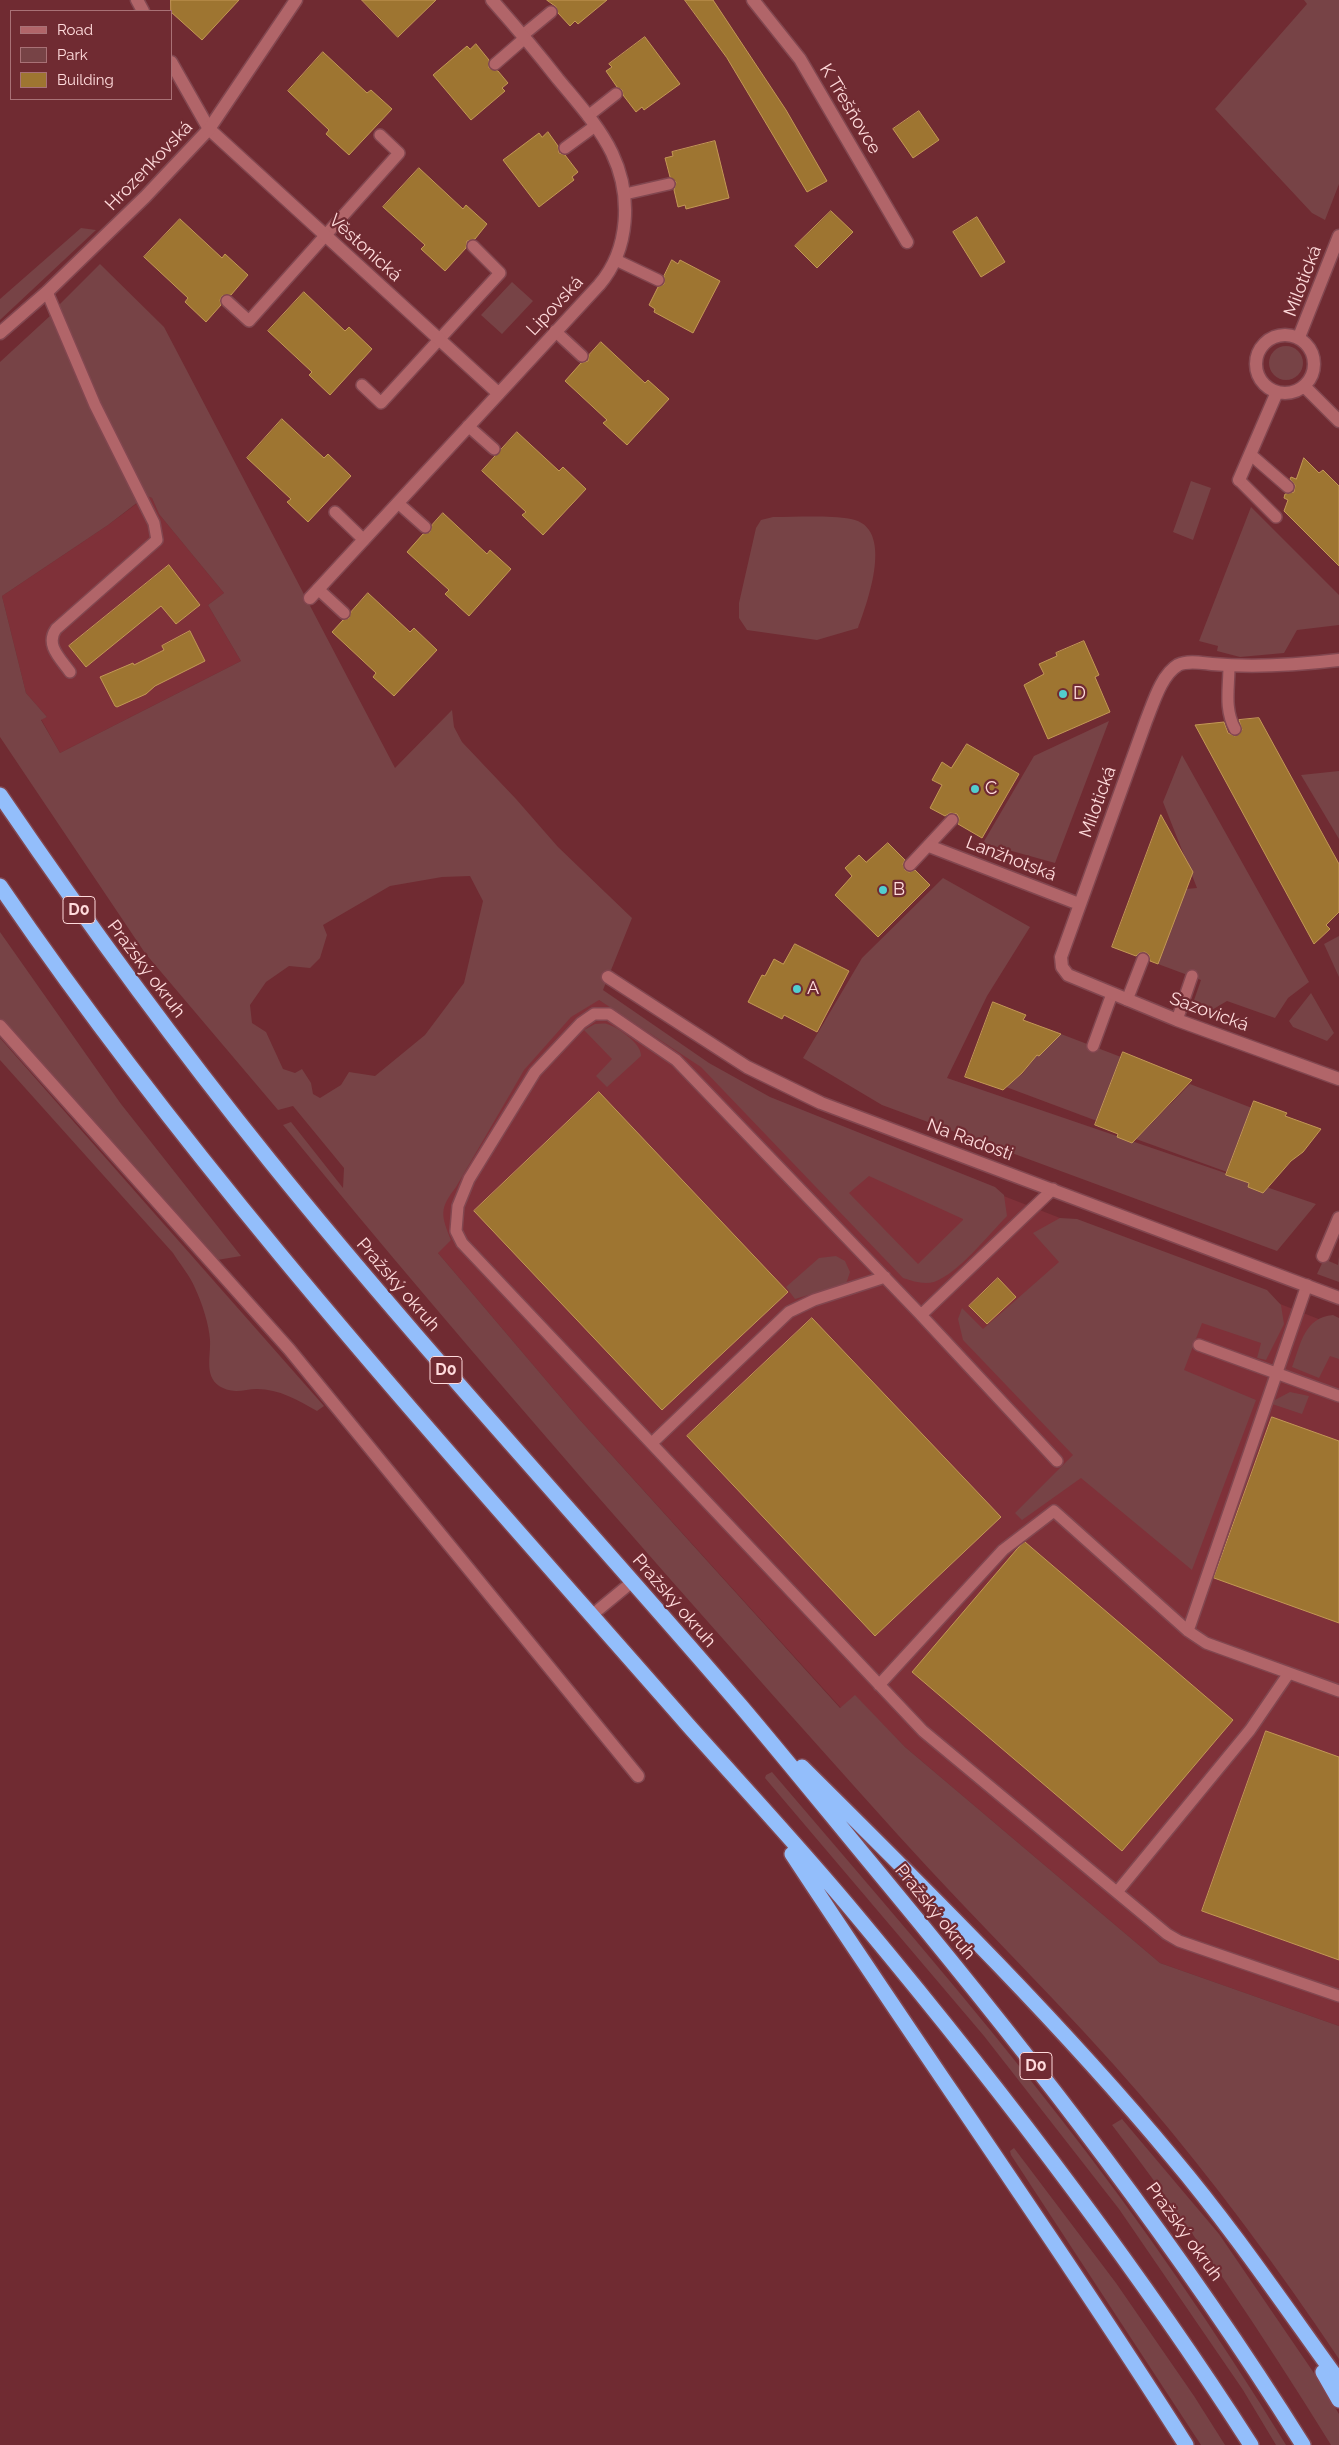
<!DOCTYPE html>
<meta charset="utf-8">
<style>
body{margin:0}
#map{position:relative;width:1339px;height:2445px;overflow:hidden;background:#702b32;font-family:Raleway,sans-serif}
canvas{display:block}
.legend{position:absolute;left:10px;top:10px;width:162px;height:90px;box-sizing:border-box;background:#702b32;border:1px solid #a97176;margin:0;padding:6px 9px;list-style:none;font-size:15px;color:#ffdbdc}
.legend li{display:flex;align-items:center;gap:10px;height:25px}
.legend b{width:25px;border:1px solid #a97176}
</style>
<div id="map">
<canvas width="1339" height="2445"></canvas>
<ul class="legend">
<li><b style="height:6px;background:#b16569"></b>Road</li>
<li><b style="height:14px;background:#774346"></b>Park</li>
<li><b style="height:14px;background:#9e7531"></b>Building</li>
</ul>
</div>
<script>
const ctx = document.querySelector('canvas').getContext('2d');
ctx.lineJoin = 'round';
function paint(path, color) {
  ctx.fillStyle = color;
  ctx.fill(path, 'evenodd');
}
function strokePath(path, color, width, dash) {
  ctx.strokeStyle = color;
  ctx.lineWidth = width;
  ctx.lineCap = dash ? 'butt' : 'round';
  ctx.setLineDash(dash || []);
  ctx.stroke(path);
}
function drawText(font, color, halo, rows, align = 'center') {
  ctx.font = font + ' Raleway,sans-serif';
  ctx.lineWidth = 4.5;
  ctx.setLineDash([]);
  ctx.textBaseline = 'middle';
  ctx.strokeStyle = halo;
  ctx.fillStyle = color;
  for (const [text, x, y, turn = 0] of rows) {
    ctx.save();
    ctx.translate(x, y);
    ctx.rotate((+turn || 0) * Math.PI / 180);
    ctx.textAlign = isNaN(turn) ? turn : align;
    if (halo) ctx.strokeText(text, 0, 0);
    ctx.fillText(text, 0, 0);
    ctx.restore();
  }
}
paint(new Path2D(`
 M147 496 152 498 159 514 224 593 208 605 241 661 60 753 41 719 47 717 26 693 2 596 108 525Z
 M509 946 781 1109 1339 1327V2026L1160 1963 905 1747 855 1696 841 1708 579 1419 427 1240Z`), '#7f3139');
paint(new Path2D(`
 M1304 0H1339V184L1325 220 1312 213 1215 109 1307 4Z
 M81 228 96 230 0 320V299Z
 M100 264 164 327 395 768 452 710 454 727 462 742 516 799 558 847 632 918 603 990 709 1063 770 1097 995 1187 1004 1195 1007 1216C988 1235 959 1273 934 1282 923 1285 913 1281 903 1278L701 1067 599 1000 571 1017 524 1070 456 1187C439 1209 441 1215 451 1240L438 1253 579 1419 840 1708 855 1695 905 1747 1160 1963 1339 2026V2359C1278 2268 1214 2181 1143 2098 1065 2007 978 1924 898 1835 689 1602 481 1367 283 1125L291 1122 343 1188 344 1168 293 1106 278 1110 145 953 0 737V362L51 315 138 502 108 525 2 596 26 693 47 717 41 720 60 753 241 661 208 605 224 593 159 514 152 498 147 496 100 401 59 305ZM470 876 483 901 464 983 425 1035 375 1076 349 1072 341 1085 320 1098 313 1094 311 1083 302 1069 295 1073 283 1069 266 1032 252 1023 250 1005 266 982 289 966 310 968 320 958 327 935 323 925 390 886 442 877ZM869 1176 963 1219V1220L918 1264 849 1193Z
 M512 282 533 301 502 334 481 315Z
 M1269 363a17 17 0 1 1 34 0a17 17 0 1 1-34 0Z
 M1191 481 1211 488 1193 540 1173 532Z
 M1251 507 1339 595V625L1297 630 1284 653 1240 657 1217 651 1218 646 1199 641Z
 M773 517C796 517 829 515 851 519 895 527 868 601 858 628L817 640 747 630 739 618V603L756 528 761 520Z
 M1109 721 1055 863 983 843 1034 756Z
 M1182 755 1309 982 1288 998 1275 1018 1227 1001 1205 1014 1194 1008 1193 1003 1201 980 1158 964 1186 889 1197 888 1163 802Z
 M1339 771V839L1301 775Z
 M943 878 1030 927 987 996 947 1078 1316 1204 1277 1251 882 1105 803 1058 862 958Z
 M0 932 121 1104 241 1256 217 1260 55 1084 0 1019Z
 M1339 936V977L1324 944Z
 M1311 993 1334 1033 1327 1041 1293 1027 1289 1021Z
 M595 1024C599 1024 604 1023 607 1024 618 1027 642 1044 641 1056L607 1087 596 1076 612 1059 584 1030Z
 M1061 1034 1121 1057 1097 1121 1006 1087 1023 1073 1037 1055 1039 1056Z
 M0 1038 324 1406 317 1411C298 1400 279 1389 257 1389 245 1389 236 1394 223 1388 203 1379 211 1357 210 1340 209 1324 202 1303 195 1288 190 1276 180 1264 173 1253L0 1060Z
 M1190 1084 1252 1108 1227 1172 1136 1139Z
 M1060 1218 1077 1219 1267 1290 1281 1305 1284 1324 1266 1360 1257 1358 1261 1343 1202 1323 1184 1370 1256 1400 1192 1570 1081 1478 1022 1520 1015 1513 1073 1455 963 1340 958 1319 962 1308 983 1329 1059 1262 1033 1233Z
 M836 1256 845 1261 850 1272 846 1284 795 1299 786 1287 819 1258Z
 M1339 1256V1282L1317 1274 1324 1259 1338 1265Z
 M1333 1315 1339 1318V1359L1330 1356 1319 1378 1292 1367C1301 1343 1304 1318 1333 1315Z
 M1290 1392 1309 1396 1302 1414 1269 1403Z
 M772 1772C870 1887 969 2000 1061 2119 1142 2223 1217 2333 1286 2445H1276L1243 2390 1119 2209 984 2036 765 1778 766 1775Z
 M1122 2119 1219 2234 1318 2379 1339 2414V2445H1331C1263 2335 1191 2227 1112 2125Z
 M1014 2148 1116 2283 1194 2396 1225 2445H1201L1011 2155 1010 2151Z`), '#774346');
const building = new Path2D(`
 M171 0H239L202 40 171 12Z
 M362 0H436L398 37Z
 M547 0H607L578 24 575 21 570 26 558 13 556 7Z
 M685 0H713L786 110 827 181 807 192 727 58Z
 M645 37 680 84 644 110 642 107 636 112 623 95 622 90 617 87 606 71 612 67 609 64Z
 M476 44 489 60V68L498 71 508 83 502 88 505 91 471 120 433 75 467 46 470 49Z
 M323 52 367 93 371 90 392 109 349 155 326 134 329 130 288 91Z
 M919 111 939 140 913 158 893 129Z
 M548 132 558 146 559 153 565 155 578 172 572 177 574 180 539 207 503 160 539 133 542 137Z
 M715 141 729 198 686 209 685 205 678 207 674 190 676 182 670 177 665 158 673 156 672 152Z
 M419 168 463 209 466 205 487 224 475 239 467 241 466 248 445 271 421 249 425 245 383 207Z
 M831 211 853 232 817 268 795 246Z
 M977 217 1005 262 981 277 953 232Z
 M180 219 222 258 225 254 248 275 231 295 222 296 220 300 221 305 206 322 185 302 188 298 144 257Z
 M672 260 678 264 680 260 720 281 693 333 654 312 655 309 649 305 658 287 664 284V276Z
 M304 292 345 331 349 327 372 349 330 395 309 375 312 372 268 331Z
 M601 342 645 383 648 380 669 399 627 445 603 423 607 420 565 381 581 363 588 361 589 355Z
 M282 419 324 458 328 454 351 476 308 522 287 502 291 499 247 458Z
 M517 432 559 471 563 467 586 489 543 535 522 515 526 512 482 471Z
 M1304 458 1319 473 1323 470 1339 486V566L1284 511 1288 500 1284 498 1285 494 1294 492 1295 485 1290 479 1291 477 1296 479Z
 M443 513 487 554 490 550 511 569 469 616 445 594 449 590 407 552 423 534 430 532 432 525Z
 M169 565 200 605 176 624 161 606 86 667 69 646Z
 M368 593 410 632 414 628 437 650 394 696 373 677 376 673 332 632 343 620 349 618 351 612Z
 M190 631 205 661 155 686 146 694 117 707 115 706 100 677 133 663 134 665 164 650 162 646Z
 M1084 641 1099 675 1095 677 1110 712 1048 739 1024 685 1044 674 1039 664 1057 656 1056 653Z
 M1259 718 1339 864V912L1326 925 1330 929 1314 944 1195 725 1224 722 1228 733 1235 736 1242 730 1239 720Z
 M967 744 1019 774 982 838 958 824 959 818 957 814 950 813 945 816 930 808 942 785 932 780 942 762 951 768Z
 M1161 815 1193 872 1158 964 1150 961 1149 955 1145 952 1139 953 1136 956 1112 947Z
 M888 843 905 860 903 864 905 870 909 872 915 870 930 885 878 937 835 895 852 876 845 868 859 855 866 862Z
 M795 944 849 971 817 1032 784 1015 782 1019 748 1002 762 975 765 976 774 959 783 964Z
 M993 1002 1026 1015 1023 1020 1061 1034 1039 1056 1037 1055 1022 1073 1003 1090 965 1077Z
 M1123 1052 1192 1080 1132 1143 1117 1137 1118 1134 1095 1125Z
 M599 1092 788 1292 662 1410 474 1211Z
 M1254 1101 1287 1113 1285 1116 1321 1129 1303 1152 1291 1161 1263 1193 1248 1187 1249 1183 1226 1175Z
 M998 1278 1016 1297 987 1324 969 1306Z
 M812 1318 1001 1517 875 1636 687 1436Z
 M1272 1417 1339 1441V1623L1214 1578Z
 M1025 1542 1233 1720 1122 1851 912 1672 1017 1549Z
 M1266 1731 1339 1757V1960L1202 1911Z`);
paint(building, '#9e7531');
strokePath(building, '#c39856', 1);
const service = new Path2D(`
 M523 35 551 12
 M495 64 525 38
 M588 116 616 94
 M565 148 595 126
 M625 194 669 184
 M616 260 658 280
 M47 292 95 405 154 523 157 540 56 629C45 645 60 658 70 672
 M227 301 249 321 399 153 380 135
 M555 331 582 356
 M362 385 381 403 500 273 473 246
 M468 426 494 449
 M1250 454 1288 487
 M1239 480 1276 517
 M398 503 425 527
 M335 512 364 540
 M318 589 344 613
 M1229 666C1229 688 1224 709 1235 729
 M910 865 952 820
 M1127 1000 1143 959
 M1177 1020 1192 976
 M1093 1046 1112 994
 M1053 1189 921 1315 676 1060 609 1014H594L581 1023 535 1072 469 1179 458 1206 456 1231 462 1243 923 1731 1167 1934 1179 1941 1339 1996
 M921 1315 1057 1461
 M1199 1345 1339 1396
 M652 1443 789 1312 814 1300 885 1277
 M592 1615 632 1582
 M1188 1631 1307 1285
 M879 1685 1003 1550 1054 1511 1188 1631 1206 1643 1339 1691
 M1117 1892 1250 1730 1289 1673`);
const minor = new Path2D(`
 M137 0 143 11
 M753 0 800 59 907 242
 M171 62 209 129 498 393
 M1256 364a29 29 0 1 1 58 0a29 29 0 1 1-58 0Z
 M1299 337 1339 236
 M1304 386 1339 421
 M1239 480 1277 392
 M310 598 599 285C630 249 632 195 612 153 599 126 577 102 558 79 537 52 515 26 492 0
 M1339 660C1297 665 1255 668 1212 664 1202 663 1188 660 1178 665 1161 675 1153 704 1146 721L1061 957 1062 967 1068 975 1177 1020 1339 1079
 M929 846 1079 904
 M608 977 747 1067 821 1103 1339 1298
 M0 1026 289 1349 638 1776
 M1323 1256 1339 1218`);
const tertiary = new Path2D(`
 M0 333 47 292 145 197 209 129 296 0`);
const motorway = new Path2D(`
 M0 795C85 920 175 1043 270 1161 420 1347 584 1523 740 1705 790 1764 839 1825 888 1884 1037 2064 1179 2247 1303 2445
 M0 886C204 1185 450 1453 688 1725 746 1790 806 1854 861 1921 1001 2089 1133 2261 1251 2445
 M802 1767C929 1893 1057 2019 1172 2157 1232 2228 1284 2305 1339 2381
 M792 1854C922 2052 1059 2245 1186 2445
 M1323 2372 1339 2400`);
strokePath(service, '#824750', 14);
strokePath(minor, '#824750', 15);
strokePath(tertiary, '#824750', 15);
strokePath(motorway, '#824750', 18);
strokePath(service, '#b16569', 11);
strokePath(minor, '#b16569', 12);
strokePath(tertiary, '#b16569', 12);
strokePath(motorway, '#93befb', 15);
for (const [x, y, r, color] of [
 [1063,694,5,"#52cdcf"],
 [975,789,5,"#52cdcf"],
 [883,890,5,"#52cdcf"],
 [797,989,5,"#52cdcf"]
]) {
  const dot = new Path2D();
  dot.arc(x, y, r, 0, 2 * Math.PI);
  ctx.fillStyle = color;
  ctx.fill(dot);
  strokePath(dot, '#702b32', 2);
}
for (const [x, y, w] of [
 [79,910,32],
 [446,1370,32],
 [1036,2066,32]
]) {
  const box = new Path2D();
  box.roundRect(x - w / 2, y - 13.5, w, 27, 4);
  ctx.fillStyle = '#702b32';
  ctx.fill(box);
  strokePath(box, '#ffdbdc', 1);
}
drawText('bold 16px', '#ffdbdc', null, [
 ["D0",79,910],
 ["D0",446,1370],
 ["D0",1036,2066]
]);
drawText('18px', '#ffdbdc', '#702b32', [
 ["K Třešňovce",850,109,59],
 ["Hrozenkovská",149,166,-46],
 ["Věstonická",365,248,42],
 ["Milotická",1303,281,-69],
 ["Lipovská",555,306,-47],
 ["Milotická",1098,802,-70],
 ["Lanžhotská",1011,859,21],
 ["Pražský okruh",146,969,53],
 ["Sazovická",1209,1012,20],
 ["Na Radosti",970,1140,20],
 ["Pražský okruh",398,1285,49],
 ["Pražský okruh",674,1601,49],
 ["Pražský okruh",935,1912,51],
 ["Pražský okruh",1184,2232,54]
]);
drawText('18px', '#ffdbdc', '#702b32', [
 ["D",1073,694],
 ["C",985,789],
 ["B",893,890],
 ["A",807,989]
], 'left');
</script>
